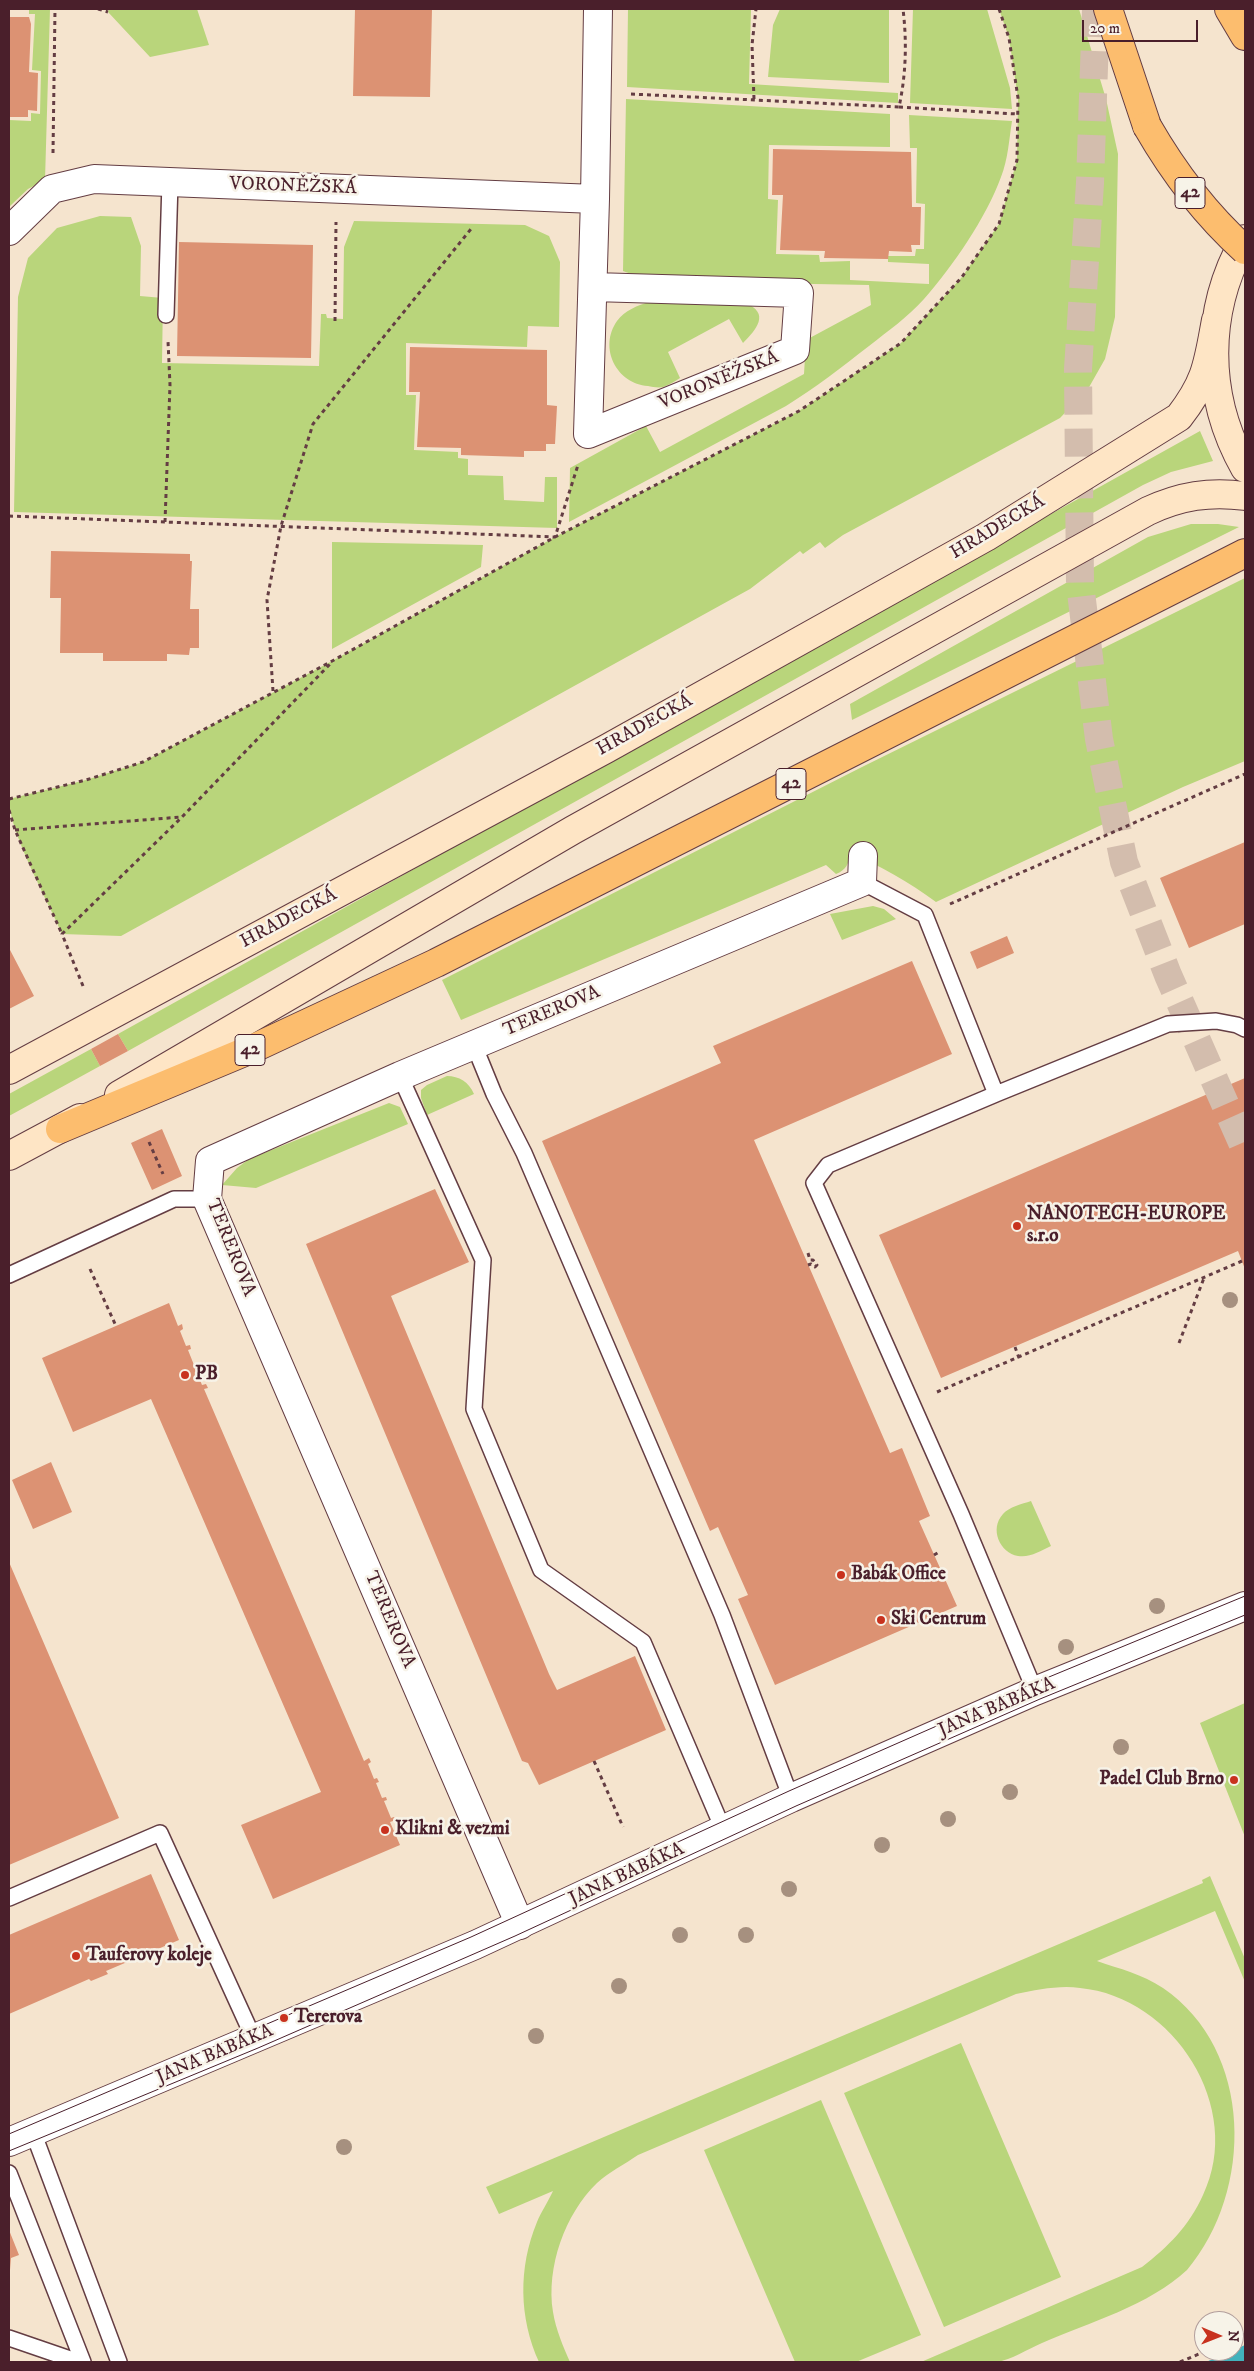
<!DOCTYPE html>
<meta charset="utf-8">
<style>
body{margin:0}
#map{position:relative;width:1254px;height:2371px;overflow:hidden;background:#f5e4ce;font-family:"IM FELL DW Pica",serif}
canvas{display:block}
.frame{position:absolute;inset:0;border:10px solid #4a1f2b;pointer-events:none}
.north{position:absolute;left:1194px;top:2311px;width:50px;height:50px;box-sizing:border-box;background:#f7f3e8;border:1px solid #b29e9c;border-radius:50%;rotate:91deg;font-size:14px;font-weight:700;line-height:20px;text-align:center;color:#4a1f2b}
.north::after{content:'';display:block;margin:auto;width:18px;height:22px;background:#c8321e;clip-path:polygon(50% 0,100% 100%,50% 72%,0 100%)}
.scale{position:absolute;left:1082px;top:20px;width:116px;height:22px;box-sizing:border-box;border:2px solid #4a1f2b;border-top:0;padding-left:6px;font-size:15px;line-height:18px;white-space:nowrap;color:#4a1f2b;-webkit-text-stroke:4px #f7f3e8;paint-order:stroke}
</style>
<div id="map">
<canvas width="1254" height="2371"></canvas>
<div class="frame"></div>
<div class="north">N</div>
<div class="scale">20 m</div>
</div>
<script>
const ctx = document.querySelector('canvas').getContext('2d');
ctx.lineJoin = 'round';
function paint(path, color) {
  ctx.fillStyle = color;
  ctx.fill(path, 'evenodd');
}
function strokePath(path, color, width, dash) {
  ctx.strokeStyle = color;
  ctx.lineWidth = width;
  ctx.lineCap = dash ? 'butt' : 'round';
  ctx.setLineDash(dash || []);
  ctx.stroke(path);
}
function drawText(font, color, halo, rows, align = 'center') {
  ctx.font = font + ' "IM FELL DW Pica",serif';
  ctx.lineWidth = 5;
  ctx.setLineDash([]);
  ctx.textBaseline = 'middle';
  ctx.strokeStyle = halo;
  ctx.fillStyle = color;
  for (const [text, x, y, turn = 0] of rows) {
    ctx.save();
    ctx.translate(x, y);
    ctx.rotate((+turn || 0) * Math.PI / 180);
    ctx.textAlign = isNaN(turn) ? turn : align;
    if (halo) ctx.strokeText(text, 0, 0);
    ctx.fillText(text, 0, 0);
    ctx.restore();
  }
}
paint(new Path2D(`
 M29 9H50L45 180 28 189 9 207V120L31 121V113L40 114 41 71 32 70 35 14H29Z
 M109 9H197L209 45 150 57 108 12Z
 M628 9H751L749 84 898 93V103L627 87Z
 M780 9H889V83L768 77 773 25Z
 M913 9H987L1010 88 1012 109 910 103Z
 M999 9H1079L1106 99 1118 154 1115 317 1105 359 1088 389 1060 418 843 535 825 548 820 542 803 554 800 551 750 589 121 936 62 934C48 901 9 832 9 799L86 780 143 762 334 660 555 537 799 411 901 343 962 277 999 224 1017 160 1018 98 1009 38Z
 M626 99 890 114V147L769 145 768 199 778 200 776 254 819 255 820 262 850 261V280L929 284V264L888 262V256H915L916 249H924L925 204 916 203 917 148H910L909 115 1012 121C1009 140 1008 159 1001 177 986 218 953 266 924 299 908 317 888 331 869 346 842 367 815 388 786 406L569 522 570 468 646 426 660 452 804 374 806 340 871 305 869 285 650 281 623 271Z
 M100 216 131 217 141 246 140 296 163 298 162 363 319 366 321 314H326L327 318 343 319 344 247 354 221 525 225 549 236 560 262 559 327 528 326 527 347 406 343V395H416L414 450 458 452V458L468 459V475L503 476 504 500 544 502 545 477H557V528L14 512 18 297 28 258 57 228Z
 M649 302 745 303C771 313 756 330 743 343L729 319 668 352 680 378C675 381 669 385 663 387 659 388 652 387 648 386 617 384 598 348 617 321 625 310 637 306 649 302Z
 M1200 431 1213 461 1171 472 1143 485 128 1051 118 1034Z
 M1191 524H1218L1239 527 852 720 850 704 1148 537Z
 M332 542 483 545 481 567 332 649Z
 M1245 578V761L1183 787 936 902C909 882 881 866 850 853 849 864 846 870 836 874L826 865 461 1020 442 980 862 767Z
 M873 906 884 909 896 919 842 940 830 914Z
 M91 1049 100 1066 9 1116V1094Z
 M447 1076C459 1076 469 1082 474 1094L427 1115 421 1098V1090L427 1085Z
 M389 1103 400 1107 408 1124 256 1188 222 1185 237 1168 249 1159Z
 M1031 1501 1051 1546C1040 1551 1030 1558 1018 1556 1000 1553 989 1529 1003 1514 1009 1507 1022 1504 1031 1501Z
 M1245 1703V1837L1200 1723Z
 M1210 1876 1245 1959V1982L1215 1911 1097 1961C1120 1969 1142 1974 1163 1988 1254 2050 1254 2191 1187 2270 1150 2305 1088 2323 1042 2343 1028 2349 1011 2360 997 2362 976 2366 943 2362 921 2362L1142 2267C1168 2247 1189 2226 1203 2195 1245 2108 1174 1997 1080 1988 1059 1985 1037 1990 1016 1994L638 2155C625 2164 609 2172 597 2183 565 2214 546 2267 553 2312 556 2330 563 2346 570 2362H539C519 2318 518 2268 537 2222 541 2212 548 2202 553 2191L499 2214 486 2187 1203 1883 1202 1880Z
 M961 2043 1061 2277 944 2327 844 2093Z
 M821 2100 921 2335 856 2362H795L704 2150Z`), '#b9d57b');
paint(new Path2D(`
 M1245 2345V2362H1206Z`), '#42b2bc');
paint(new Path2D(`
 M355 9H432L430 97 353 96Z
 M9 17H29L31 24 29 72 38 73 37 111 28 110V117H9Z
 M773 149 911 152 912 207H921L920 245H911L912 252 889 251 888 259 824 258 825 251 780 250 783 195H772Z
 M179 242 313 245 311 358 177 356Z
 M410 347 547 350V405L557 406 555 444H546V451H524V457L461 455V448L417 447 420 392H409Z
 M51 551 190 554V561H192L190 609H199V648H190L189 655 167 654V661H103V653H60L61 598H50Z
 M1245 842V924L1189 948 1160 878Z
 M1007 936 1014 953 977 969 970 952Z
 M9 948 34 996 9 1009Z
 M912 961 952 1054 754 1140 890 1453 902 1448 930 1516 919 1521 957 1606 775 1685 738 1599 748 1595 718 1527 710 1531 542 1141 721 1063 713 1046Z
 M118 1034 128 1051 100 1066 91 1049Z
 M1245 1078V1269L1238 1251 941 1378 879 1235Z
 M162 1129 182 1176 152 1190 131 1143Z
 M435 1189 469 1262 391 1296 549 1674 557 1690 635 1656 666 1730 539 1785 528 1763 522 1761 306 1244Z
 M169 1303 178 1326 182 1324 183 1329 180 1331 186 1346 190 1345 191 1349 188 1350 194 1365 198 1364 200 1368 196 1370 202 1385 206 1384 208 1388 204 1389 364 1761 369 1758 371 1762 368 1764 374 1779 377 1778 379 1782 376 1783 382 1798 386 1797 387 1800 384 1801 391 1818 394 1817 396 1820 390 1822 400 1845 273 1899 241 1825 321 1792 151 1399 73 1432 42 1358Z
 M51 1462 72 1512 33 1529 12 1480Z
 M9 1562 119 1818 9 1865Z
 M151 1874 179 1940 106 1971 108 1974 91 1981 89 1979 9 2014V1935Z
 M9 2230 19 2255 11 2258 10 2270Z`), '#dc9273');
strokePath(new Path2D(`
 M1096 9 1090 183 1078 369 1080 584 1099 739 1124 862 1168 975 1245 1149`), '#d3bdad', 28, [28, 14]);
const service = new Path2D(`
 M166 315 170 182
 M862 882 925 915 996 1094 828 1165 814 1183 961 1514 1035 1691
 M474 1045 494 1094 524 1153 722 1615 791 1798
 M400 1076 483 1260 474 1409 541 1570 643 1642 723 1829
 M996 1094 1168 1024 1216 1021 1237 1025 1245 1029
 M9 1275 174 1199H207
 M9 1898 160 1833 254 2039
 M33 2132 119 2362
 M9 2173 83 2362
 M9 2338 79 2362`);
const minor = new Path2D(`
 M9 231 52 189 94 179 595 199 598 9
 M593 287 799 293 795 350 588 434 595 199
 M520 1925 207 1199 210 1161 400 1076 862 882 863 856`);
const tertiary = new Path2D(`
 M9 2142 475 1945 791 1798 1035 1691 1245 1606`);
const secondary = new Path2D(`
 M1245 239C1204 311 1204 396 1245 468
 M9 1070 606 749 986 537 1179 417C1207 381 1208 363 1216 320
 M119 1095 573 830 1148 511C1180 496 1210 491 1245 496
 M9 1156 80 1118`);
const trunk = new Path2D(`
 M1108 9 1147 126
 M1229 9 1245 36
 M60 1129 254 1048 436 963 1245 553`);
strokePath(service, '#643d43', 18);
strokePath(minor, '#643d43', 30);
strokePath(tertiary, '#643d43', 30);
strokePath(secondary, '#643d43', 30);
strokePath(trunk, '#643d43', 30);
strokePath(new Path2D(`
 M98 9 108 12
 M631 94 899 107C906 75 907 42 903 9
 M754 99 752 45 756 9
 M899 107 1017 114
 M53 153 55 9
 M335 321 336 222
 M9 516 555 537 578 465
 M165 522 170 385 168 341
 M273 691 267 600 281 526 313 424 471 229
 M9 799 86 780 143 762 334 660 555 537 799 411 901 343 962 277 999 224 1017 160 1018 98 1009 38 999 9
 M9 810 15 830 62 934
 M15 830 181 817
 M950 904 1245 774
 M83 986 62 934 182 817 332 662
 M149 1142 163 1174
 M808 1253 810 1260H813L817 1265 815 1267 811 1264 808 1265
 M90 1269 116 1326
 M1179 1343 1204 1278
 M1015 1347 1019 1358
 M937 1392 1242 1261
 M934 1555 939 1552
 M594 1761 623 1827
 M1234 2339 1245 2334
 M1180 2362 1206 2351`), '#643d43', 3, [4, 4]);
strokePath(service, '#fff', 15);
strokePath(minor, '#fff', 28);
strokePath(tertiary, '#fff', 28);
strokePath(secondary, '#fee5c5', 28);
strokePath(trunk, '#fcbd6e', 28);
strokePath(new Path2D(`
 M9 2134 471 1937 789 1791 1032 1684 1245 1596
 M9 2151 258 2048 515 1936 796 1806 1040 1699 1245 1615`), '#4a1f2b', 1);
const trunkBridge = new Path2D(`
 M1147 126C1174 173 1205 214 1245 250`);
strokePath(trunkBridge, '#643d43', 30, []);
strokePath(trunkBridge, '#fcbd6e', 28);
ctx.fillStyle = '#a6907f';
for (const [x, y] of [
 [1230,1300],
 [1157,1606],
 [1066,1647],
 [1121,1747],
 [1010,1792],
 [948,1819],
 [882,1845],
 [789,1889],
 [680,1935],
 [746,1935],
 [619,1986],
 [536,2036],
 [344,2147]
]) {
  ctx.beginPath();
  ctx.arc(x, y, 8, 0, 2 * Math.PI);
  ctx.fill();
}
for (const [x, y, r, color] of [
 [1017,1226,5,"#c8321e"],
 [185,1375,5,"#c8321e"],
 [841,1575,5,"#c8321e"],
 [881,1620,5,"#c8321e"],
 [1234,1780,5,"#c8321e"],
 [385,1830,5,"#c8321e"],
 [76,1956,5,"#c8321e"],
 [284,2018,5,"#c8321e"]
]) {
  const dot = new Path2D();
  dot.arc(x, y, r, 0, 2 * Math.PI);
  ctx.fillStyle = color;
  ctx.fill(dot);
  strokePath(dot, '#f7f3e8', 2);
}
for (const [x, y, w] of [
 [1190,193,30],
 [791,784,30],
 [250,1050,30]
]) {
  const box = new Path2D();
  box.roundRect(x - w / 2, y - 15.5, w, 31, 4);
  ctx.fillStyle = '#f7f3e8';
  ctx.fill(box);
  strokePath(box, '#4a1f2b', 1);
}
drawText('bold 18px', '#4a1f2b', null, [
 ["42",1190,193],
 ["42",791,784],
 ["42",250,1050]
]);
drawText('19px', '#4a1f2b', '#f7f3e8', [
 ["VORONĚŽSKÁ",293,187,2],
 ["VORONĚŽSKÁ",719,381,-22],
 ["HRADECKÁ",998,528,-31],
 ["HRADECKÁ",645,726,-29],
 ["HRADECKÁ",289,919,-28],
 ["TEREROVA",552,1012,-23],
 ["TEREROVA",230,1248,68],
 ["TEREROVA",389,1620,67],
 ["JANA BABÁKA",997,1708,-23],
 ["JANA BABÁKA",627,1875,-25],
 ["JANA BABÁKA",215,2055,-23]
]);
drawText('bold 19px', '#4a1f2b', '#f7f3e8', [
 ["NANOTECH-EUROPE",1027,1215],
 ["s.r.o",1027,1237],
 ["PB",195,1375],
 ["Babák Office",851,1575],
 ["Ski Centrum",891,1620],
 ["Padel Club Brno",1224,1780,"right"],
 ["Klikni & vezmi",395,1830],
 ["Tauferovy koleje",86,1956],
 ["Tererova",294,2018]
], 'left');
</script>
